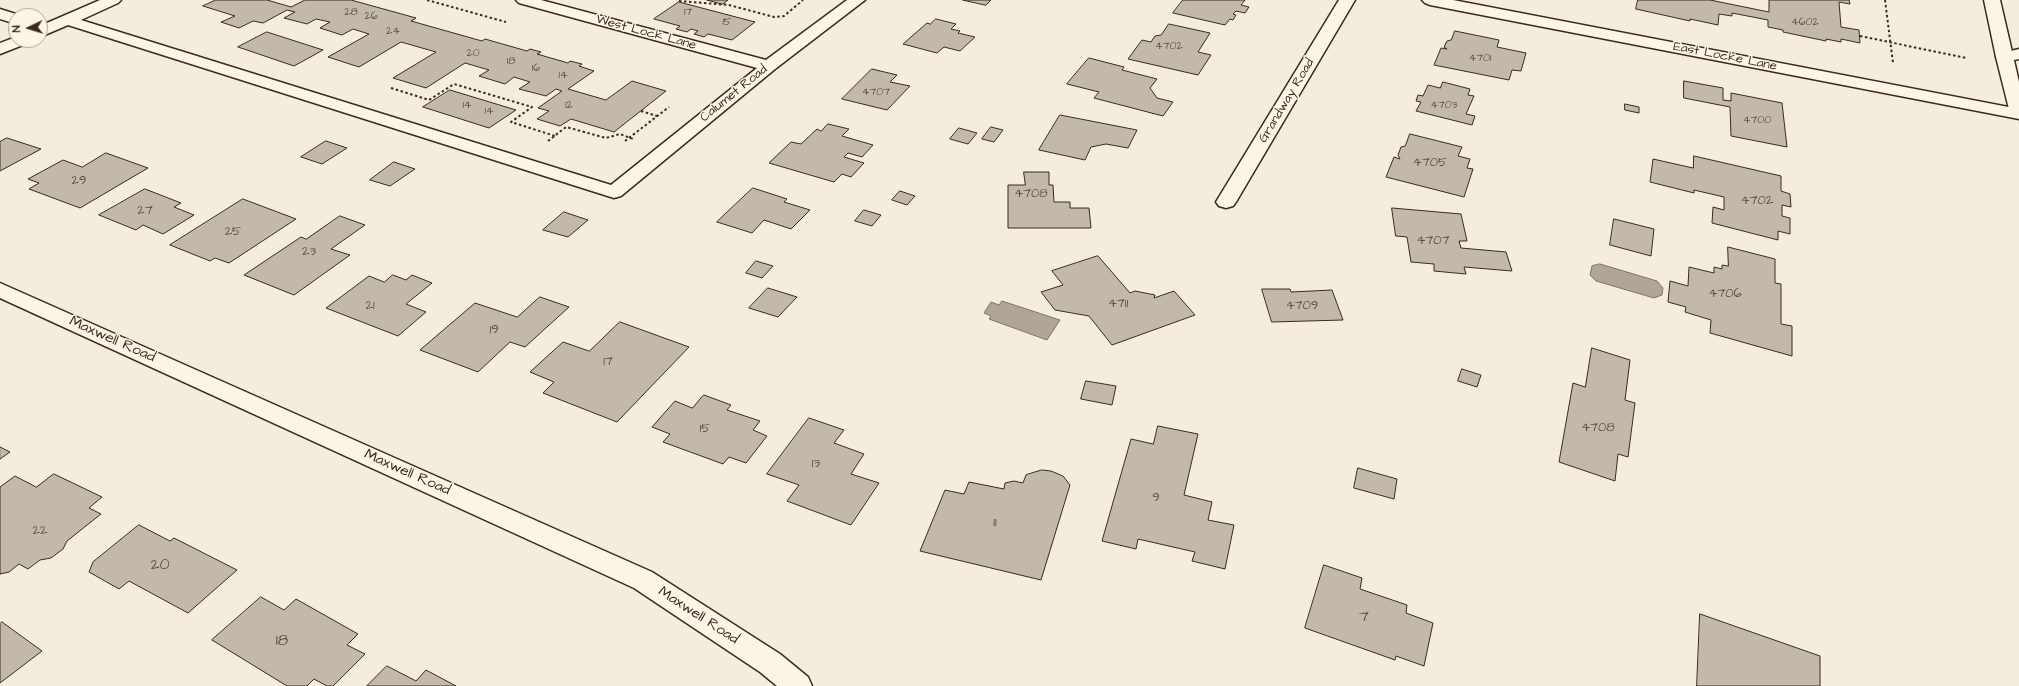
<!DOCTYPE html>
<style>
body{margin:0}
#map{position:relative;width:2019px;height:686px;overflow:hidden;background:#f4eddd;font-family:"Architects Daughter",sans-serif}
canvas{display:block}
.north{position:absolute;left:8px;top:8px;width:40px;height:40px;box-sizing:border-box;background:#fcf5e5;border:1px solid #afa495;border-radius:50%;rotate:266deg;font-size:11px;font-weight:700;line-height:16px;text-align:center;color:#3b2a1e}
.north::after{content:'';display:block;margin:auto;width:14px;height:18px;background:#3b2a1e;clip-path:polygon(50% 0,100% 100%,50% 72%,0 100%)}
</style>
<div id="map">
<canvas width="2019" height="686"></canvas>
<div class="north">N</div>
</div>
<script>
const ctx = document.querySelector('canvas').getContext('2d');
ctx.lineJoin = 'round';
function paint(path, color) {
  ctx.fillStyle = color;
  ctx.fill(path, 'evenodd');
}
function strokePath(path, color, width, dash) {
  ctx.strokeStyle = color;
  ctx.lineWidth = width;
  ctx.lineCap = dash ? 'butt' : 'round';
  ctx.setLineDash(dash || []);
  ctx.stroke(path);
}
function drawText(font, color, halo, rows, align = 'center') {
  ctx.font = font + ' "Architects Daughter",sans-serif';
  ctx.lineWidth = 3;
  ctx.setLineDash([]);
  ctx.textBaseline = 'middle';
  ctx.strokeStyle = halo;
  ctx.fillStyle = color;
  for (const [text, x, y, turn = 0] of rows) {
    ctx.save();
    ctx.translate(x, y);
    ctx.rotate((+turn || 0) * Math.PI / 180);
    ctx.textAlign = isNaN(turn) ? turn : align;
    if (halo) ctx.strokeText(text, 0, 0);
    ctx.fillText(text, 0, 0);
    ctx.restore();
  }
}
const water = new Path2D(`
 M1600 264 1657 281 1663 288 1662 295 1654 298 1596 281 1590 275 1592 266Z
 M1002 301 1060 320 1047 340 989 319 991 316 984 313 991 302 999 305Z`);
paint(water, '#b0a596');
strokePath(water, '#817466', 1);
const building = new Path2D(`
 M216 0H267L291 7 305 0H351L416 18 411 21 482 41 485 39 527 51 530 49 541 52 537 54 568 63 570 61 582 64 579 66 594 71 568 89 606 100 632 81 666 91 614 132 571 119 560 126 537 119 549 111 538 108 562 91 556 89 546 96 519 89 530 82 514 77 505 84 479 76 489 70 465 63 426 88 393 78 436 52 401 42 359 67 328 57 369 34 353 29 342 35 320 28 330 22 316 19 307 24 284 18 295 12 287 10 263 23 253 21 239 28 221 22 235 16 203 6Z
 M707 0H728L723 4Z
 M963 0H991L986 5Z
 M1183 0H1245L1241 5 1249 7 1245 13 1236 11 1233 14 1236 15 1233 20 1230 19 1225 25 1173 13Z
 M1638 0H1710L1769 12V0H1849L1850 4 1839 2 1841 27 1859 30 1860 43 1841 39V42L1826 39V41L1783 32V30L1768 27V20L1732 13V16L1719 14 1718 25 1690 19V21L1636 9Z
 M679 2 755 22 732 40 708 34 704 37 694 34 698 31 691 29 687 32 676 29 680 26 654 19Z
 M936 19 956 24 951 29 960 31 958 33 975 37 960 51 944 47 937 53 903 44 927 23 930 24Z
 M1169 24 1210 33 1198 52 1211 55 1198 75 1128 59 1142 40 1151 42 1155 36 1161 35Z
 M1455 31 1499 40 1497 47 1526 53 1521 71 1512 70 1509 80 1434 65 1441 48 1447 49 1444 47 1447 41 1451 40Z
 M267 32 323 50 294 66 238 47Z
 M1089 58 1124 67 1122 70 1157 79 1150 88 1157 98 1173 102 1163 116 1094 98 1099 92 1067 84Z
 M872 69 897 75 890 82 910 86 887 110 842 99Z
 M1684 81 1723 88V100L1731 101V93L1782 103 1787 147 1731 136 1730 107 1684 98Z
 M1443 82 1470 89 1468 95 1474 96 1466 114 1475 116 1472 125 1416 111 1421 102 1416 101 1418 95 1423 96 1428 85 1440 88Z
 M450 90 516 110 489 128 423 107Z
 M1625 104 1639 107V113L1625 110Z
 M1060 115 1137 130 1128 148 1106 144 1091 147 1085 160 1039 150Z
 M828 124 849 129 842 136 873 145 862 157 848 153 844 157 864 163 851 177 842 174 834 182 769 163 791 142 801 144 817 129 821 131Z
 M991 127 1003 130 994 142 982 139Z
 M959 128 977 133 968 144 950 139Z
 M1410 134 1462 147 1458 156 1470 159 1467 168 1473 169 1464 197 1386 177 1394 157 1400 159 1398 155 1401 147 1405 146Z
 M7 138 41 149 0 171V142Z
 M326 141 347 148 322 164 301 157Z
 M106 153 148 168 80 208 29 189 39 183 28 179 63 160 82 167Z
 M1694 156 1781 176V191L1790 194 1791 207 1782 205V216L1790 218V234L1778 231V240L1712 223 1713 207 1724 210V197L1694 190V193L1650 182 1653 159 1693 168Z
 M394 162 415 169 390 186 370 180Z
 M1024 172H1049V185H1053L1054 202H1070V208H1089L1091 228H1008V185H1025Z
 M753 188 787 199 784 202 810 210 791 229 764 220 752 233 717 222Z
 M145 189 181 203 174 207 194 215 163 234 143 225 136 230 99 215Z
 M900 191 915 196 907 205 892 200Z
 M243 199 296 219 229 263 215 258 210 261 170 245Z
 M1392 208 1461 214 1467 241H1459L1461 248 1506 252 1512 271 1464 267 1466 274 1434 271V264L1411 262 1407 237 1396 236Z
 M864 210 881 215 872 226 855 221Z
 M564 212 588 220 568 237 543 230Z
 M340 216 365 225 331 249 350 255 294 295 244 275 301 237 306 239Z
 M1614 219 1654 229 1651 256 1610 245Z
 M1728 247 1775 259V283L1781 284V324L1792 326V356L1710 333 1711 320 1685 312 1686 307 1668 302 1670 281 1688 286 1689 267 1714 273V267L1722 269V265L1728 266Z
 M1098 256 1130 293 1135 291 1155 295 1154 298 1174 291 1195 315 1112 345 1089 316 1055 310 1041 292 1063 285 1052 271Z
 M756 261 773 266 762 278 746 273Z
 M393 275 406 280 412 275 432 283 406 304 426 312 398 336 326 308 369 276 384 282Z
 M768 288 797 297 778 317 749 308Z
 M1262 289H1290L1291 292 1332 290 1343 320 1272 322Z
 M540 297 569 307 525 347 510 342 478 372 420 350 475 303 517 317Z
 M620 322 689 347 617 422 543 393 554 382 530 372 563 342 589 351Z
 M1592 348 1630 360 1625 400 1635 403 1628 457 1618 454 1615 481 1559 462 1573 383 1585 387Z
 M1462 369 1481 375 1477 387 1458 381Z
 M1086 381 1116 386 1112 405 1081 399Z
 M704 395 731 405 727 410 760 421 753 430 767 436 746 463 729 457 723 464 663 442 670 434 652 427 675 401 692 408Z
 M809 418 844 430 834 443 864 454 851 474 879 483 851 525 787 501 799 485 767 474Z
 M1158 426 1198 434 1184 495 1212 502 1208 520 1234 525 1225 569 1192 561 1195 552 1138 539 1136 549 1102 541 1131 439 1153 444Z
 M0 447 10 452 0 459Z
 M1358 468 1397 479 1394 499 1354 488Z
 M1042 470 1051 471 1063 476 1070 485 1041 580 920 551 945 490 964 494 969 482 1004 489 1005 483 1014 481 1023 483 1026 475Z
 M54 474 102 497 89 508 101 514 67 541 63 549 51 558 40 560 28 569 19 564 9 572 0 574V487L15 476 36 487Z
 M139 525 170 541 174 538 237 570 188 613 129 581 119 589 89 572 93 562Z
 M1324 565 1362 578 1360 589 1407 605 1406 613 1433 623 1424 666 1396 656 1395 660 1305 628Z
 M261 597 284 610 296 599 358 634 347 645 365 654 333 686H327L314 679 307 686H287L212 640Z
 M1700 614 1820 656V686H1697Z
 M2 622 42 651 0 683V624Z
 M387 666 416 681 426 670 456 686H367Z`);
paint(building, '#c3b9aa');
strokePath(building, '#3b2a1e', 1);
const minor = new Path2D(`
 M100 0H121L118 3 81 20 611 185 757 68 519 3 516 0H541L766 60 847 0H865L775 69 621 196 614 198 68 25 40 37V26Z
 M1339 0H1355L1236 202 1233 206 1226 208 1219 206 1216 202Z
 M1422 0H1453L2019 109V119L1430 5 1425 3Z
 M0 9 22 16H16V24L0 19Z
 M16 37V40H30L28 43 0 54V43Z
 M2019 49V59L2004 62 1998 60 1996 57 1998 54Z
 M0 283 652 572 780 654 808 677 812 686H777L760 672 634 588 0 298Z`);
const major = new Path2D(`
 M1984 0H2000L2019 82V118L2013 117 2010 113 1996 57Z`);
strokePath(minor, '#3b2a1e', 3);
strokePath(major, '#3b2a1e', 3);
strokePath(new Path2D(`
 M427 0 506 22
 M1885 0 1893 63
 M679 1 729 5 774 17 784 16 803 0
 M1860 36 1966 58
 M391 88 429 100 454 84 532 107 511 122 555 136
 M641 111 657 116
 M548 141 566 127 606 138 620 134 633 139
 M625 141 669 107`), '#3b2a1e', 2, [2.5, 2.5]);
paint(minor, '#fcf5e5');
paint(major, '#fcf5e5');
drawText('11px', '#5d4e41', null, [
 ["28",351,13],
 ["17",688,13],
 ["26",371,17],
 ["15",727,23],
 ["4602",1805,23],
 ["24",393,32],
 ["4702",1169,47],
 ["20",473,54],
 ["4701",1480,59],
 ["18",511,62],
 ["16",536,69],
 ["14",563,76],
 ["4707",876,93],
 ["14",467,106],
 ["12",569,106],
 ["4703",1444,106],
 ["14",489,112],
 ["4700",1757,121]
]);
drawText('13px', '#3b2a1e', '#fcf5e5', [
 ["West Lock Lane",646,33,15],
 ["East Locke Lane",1725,57,11],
 ["Calumet Road",734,94,-39],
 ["Grandway Road",1287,101,-59]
]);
drawText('13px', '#5d4e41', null, [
 ["4705",1430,163],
 ["29",79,181],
 ["4708",1031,194],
 ["4702",1757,201],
 ["27",145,211],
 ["25",233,232],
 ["4707",1433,241],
 ["23",309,252],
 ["4706",1725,294],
 ["4711",1118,304],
 ["21",370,306],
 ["4709",1302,306],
 ["19",494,330],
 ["17",608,362],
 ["4708",1598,428],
 ["15",705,429],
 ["13",816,464],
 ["9",1156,498],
 ["11",995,523],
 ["22",40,531]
]);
drawText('15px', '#3b2a1e', '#fcf5e5', [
 ["Maxwell Road",112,340,24],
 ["Maxwell Road",407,473,24],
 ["Maxwell Road",698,616,33]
]);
drawText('16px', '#5d4e41', null, [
 ["20",160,566],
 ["7",1364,618],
 ["18",282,642]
]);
</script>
